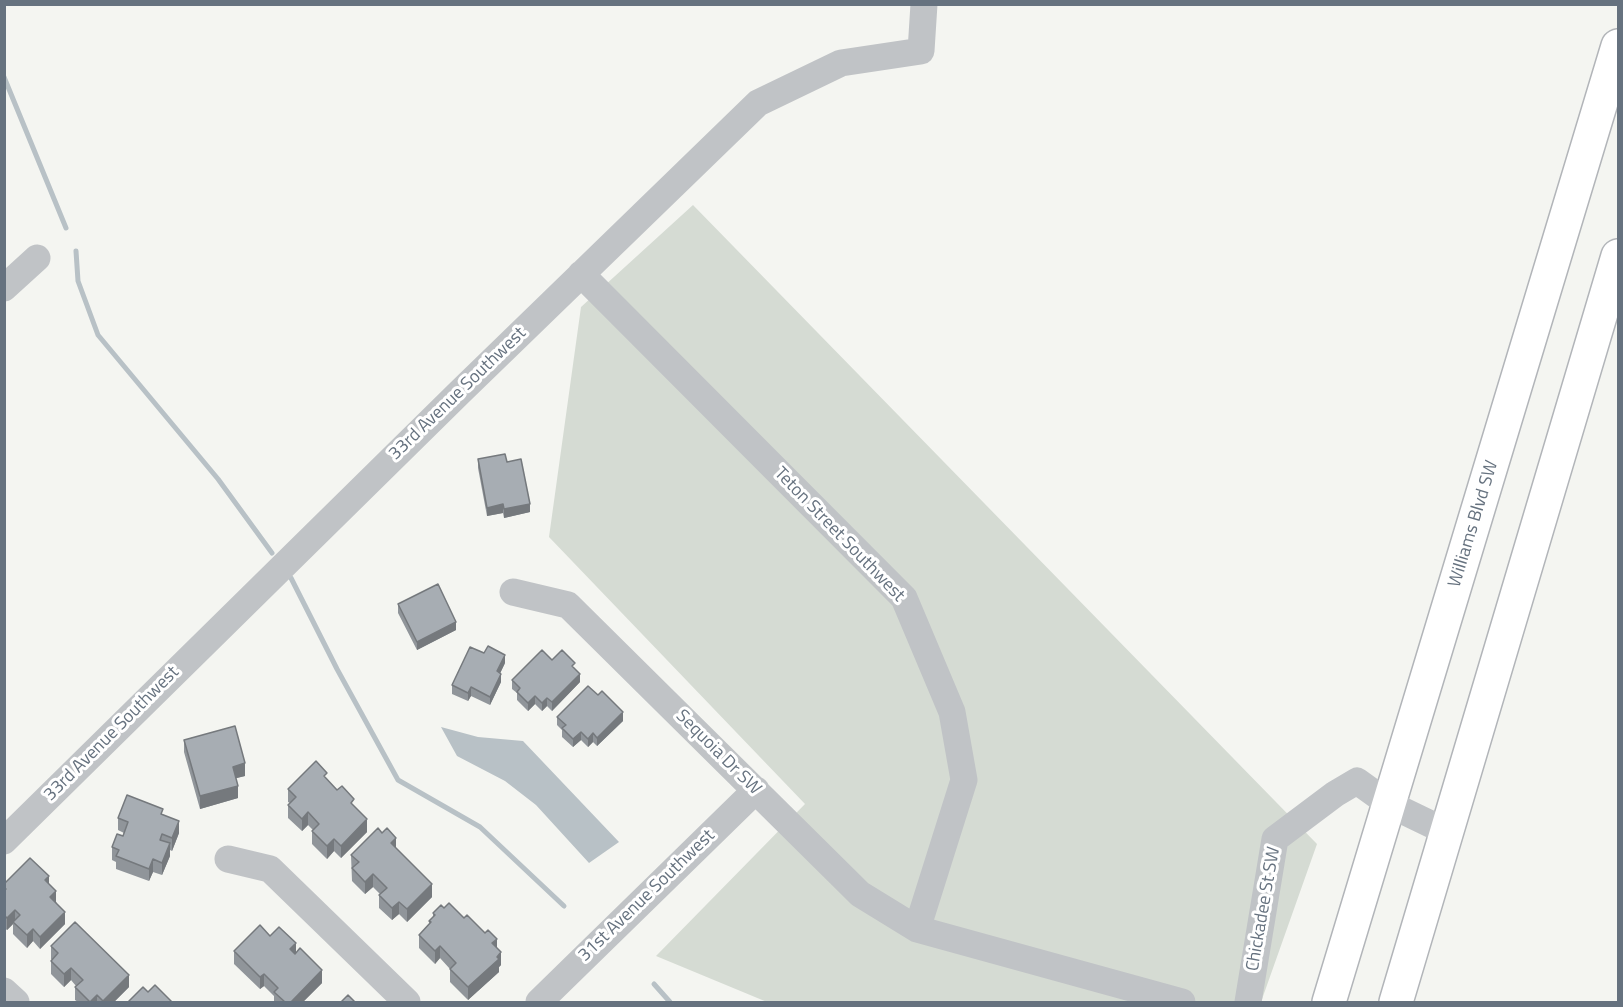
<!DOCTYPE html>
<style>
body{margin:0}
#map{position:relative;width:1623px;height:1007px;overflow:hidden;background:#f4f5f1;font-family:"Titillium Web",sans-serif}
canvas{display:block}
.frame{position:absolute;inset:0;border:6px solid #66727f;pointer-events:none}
</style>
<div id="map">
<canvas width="1623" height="1007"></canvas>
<div class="frame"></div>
</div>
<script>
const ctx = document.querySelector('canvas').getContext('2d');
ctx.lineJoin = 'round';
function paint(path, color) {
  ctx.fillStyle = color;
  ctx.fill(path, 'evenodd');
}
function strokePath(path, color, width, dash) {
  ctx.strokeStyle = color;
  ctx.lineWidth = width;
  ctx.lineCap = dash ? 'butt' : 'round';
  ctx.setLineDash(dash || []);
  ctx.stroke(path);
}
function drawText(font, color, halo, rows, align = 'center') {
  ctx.font = font + ' "Titillium Web",sans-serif';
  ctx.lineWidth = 6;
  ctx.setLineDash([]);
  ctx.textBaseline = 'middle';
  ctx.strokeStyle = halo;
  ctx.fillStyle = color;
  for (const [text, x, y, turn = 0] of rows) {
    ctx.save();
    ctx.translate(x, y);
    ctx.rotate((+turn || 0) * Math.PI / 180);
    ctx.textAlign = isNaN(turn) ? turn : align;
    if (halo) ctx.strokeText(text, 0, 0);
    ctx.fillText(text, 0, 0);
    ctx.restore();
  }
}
paint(new Path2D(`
 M693 205 1317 844 1261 1002H767L656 956 805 804 549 537 581 307Z`), '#d5dbd3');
paint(new Path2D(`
 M441 727 478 737 523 741 619 842 589 863 536 805 505 781 457 756Z`), '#b8c1c6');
strokePath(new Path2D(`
 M4 77 66 228
 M76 251 78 281 98 335 218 479 272 553
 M291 578 337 669 398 780 480 827 564 906
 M654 984 670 1002`), '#b8c1c6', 5);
const major = new Path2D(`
 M1329 1002 1618 46
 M1396 1002 1618 256`);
strokePath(major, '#b2b5b9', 36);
strokePath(new Path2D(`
 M581 274 904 598 952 712 964 780 917 929
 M4 288 37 258
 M513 592 568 605 860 894 917 929 1182 1002
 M4 841 460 392 758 103 841 63 921 51 924 4
 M228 859 270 869 407 1002
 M4 991 16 1002
 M539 1002 756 790
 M1248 1002 1275 839 1335 794 1357 781 1389 804 1447 832`), '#c0c3c6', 27);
strokePath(major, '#fff', 33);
paint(new Path2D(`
 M478 459 507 462 530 512 504 518 503 513 487 516 478 468Z
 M398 604 456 630 417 650 398 613Z
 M552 660 575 669 580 682 552 711 547 706 542 711 535 704 528 711 517 700V693L512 689V680Z
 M505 663 500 673 501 682 490 705 471 696 468 701 452 694V685Z
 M557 717 623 721 597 746 593 742 588 747 581 740 573 747 562 737V730L557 725Z
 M184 740 245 776 236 778 238 798 200 809 184 752Z
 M327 780 354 806 367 832 341 858 334 851 327 859 312 844V831L313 830 308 825 302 831 288 818V805L290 803 288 802V789Z
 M163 815 179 833 172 851 170 850V856L162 875 153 872 149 881 116 869V862L112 860V847L123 836 124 833 118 830V818Z
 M396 848 432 897 407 922 399 914 392 920 379 908V895L380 894 373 887 365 894 352 881 351 855Z
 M4 884H49L65 924 40 949 33 941 27 948 13 934V924L7 930 4 928Z
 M444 908 464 918 497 948 501 965 499 967V972L468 1000 450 982V969L440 958 435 964 419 948V935L429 924V921L433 918V913Z
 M270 936 296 952 322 983 303 1002H274V996L264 986 260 989 234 964V951Z
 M51 946 129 987 114 1002H78L75 1000V987L76 986 71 980 64 987 51 974V961L52 960 51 959Z`), '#90959a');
paint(new Path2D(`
 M503 504V513L487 516V508Z
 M530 504V512L504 518V509Z
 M456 622V630L417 650V642Z
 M505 655V663L497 680V671Z
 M501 674V682L490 705V697Z
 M580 674V682L552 711V702Z
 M471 687V696L468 701V693Z
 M535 696V704L528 711V703Z
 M547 698V706L542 711V703Z
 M623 712V721L597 746V738Z
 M581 732V740L573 747V739Z
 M593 733V742L588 747V739Z
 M245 763V776L233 779V767Z
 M238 786V798L200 809V796Z
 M308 812V825L302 831V819Z
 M367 819V832L341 858V846Z
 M179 821V833L172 851V838Z
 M396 838V851L391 843Z
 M334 839V851L327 859V846Z
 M170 843V856L162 875V863Z
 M153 859V872L149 881V869Z
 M373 874V887L365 894V882Z
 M49 876V888L45 880Z
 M432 884V897L407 922V909Z
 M56 891V904L50 897Z
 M399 902V914L392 920V908Z
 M15 910V923L13 922V924L7 930V918Z
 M65 912V924L40 949V937Z
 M33 929V941L27 948V935Z
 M497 939V951L492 943Z
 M296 943V956L290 949Z
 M440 946V958L435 964V951Z
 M501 952V965L499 967V972L468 1000V987Z
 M71 968V980L64 987V974Z
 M322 970V983L303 1002H291Z
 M264 974V986L260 989V977Z
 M129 975V987L114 1002H103V1001Z
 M97 995V1002H90Z`), '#75797d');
const building = new Path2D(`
 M505 454 507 462 521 459 530 504 504 509 503 504 487 508 478 459Z
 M438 584 456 622 417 642 398 604Z
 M488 646 505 655 497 671 501 674 490 697 471 687 468 693 452 685 470 647 484 653Z
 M542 650 552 660 562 650 575 663 572 666 580 674 552 702 547 698 542 703 535 696 528 703 517 692 520 688 512 680Z
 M588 686 598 695 602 691 623 712 597 738 593 733 588 739 581 732 573 739 562 728 566 725 557 717Z
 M235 726 245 763 233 767 238 786 200 796 184 740Z
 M316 761 327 773 324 776 337 790 342 786 354 799 351 803 367 819 341 846 334 839 327 846 312 831 319 824 308 812 302 819 288 805 296 797 288 789Z
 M127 795 163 809 161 814 179 821 172 838 162 834 160 840 170 843 162 863 153 859 149 869 116 856 119 850 112 847 117 834 123 836 128 822 118 818Z
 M378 828 382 833 387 828 396 838 391 843 432 884 407 909 399 902 392 908 379 895 387 888 373 874 365 882 352 868 359 862 351 855Z
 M30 858 49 876 45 880 56 891 50 897 65 912 40 937 33 929 27 935 13 922 20 915 15 910 7 918 4 915V891L6 889 4 887V884Z
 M449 903 464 918 467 915 485 933 488 930 497 939 492 943 501 952 497 957 499 959 468 987 450 969 456 963 440 946 435 951 419 935 431 922 429 921 435 915 433 913 441 905 444 908Z
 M75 922 129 975 103 1001 97 995 90 1002 75 987 83 980 71 968 64 974 51 961 58 953 51 946Z
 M260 925 270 936 279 927 296 943 290 949 295 954 300 948 322 970 291 1002H285L274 992 278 988 264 974 260 977 234 951Z
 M155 985 172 1002H128L143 987 148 992Z
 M348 995 355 1002H341Z`);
paint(building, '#a7adb3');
strokePath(building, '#75797d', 1.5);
drawText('18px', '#66727f', '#fff', [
 ["33rd Avenue Southwest",458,394,-44],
 ["Williams Blvd SW",1474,524,-73],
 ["Teton Street Southwest",839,535,46],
 ["33rd Avenue Southwest",112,734,-45],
 ["Sequoia Dr SW",718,753,45],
 ["31st Avenue Southwest",647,896,-44],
 ["Chickadee St SW",1264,909,-80]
]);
</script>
